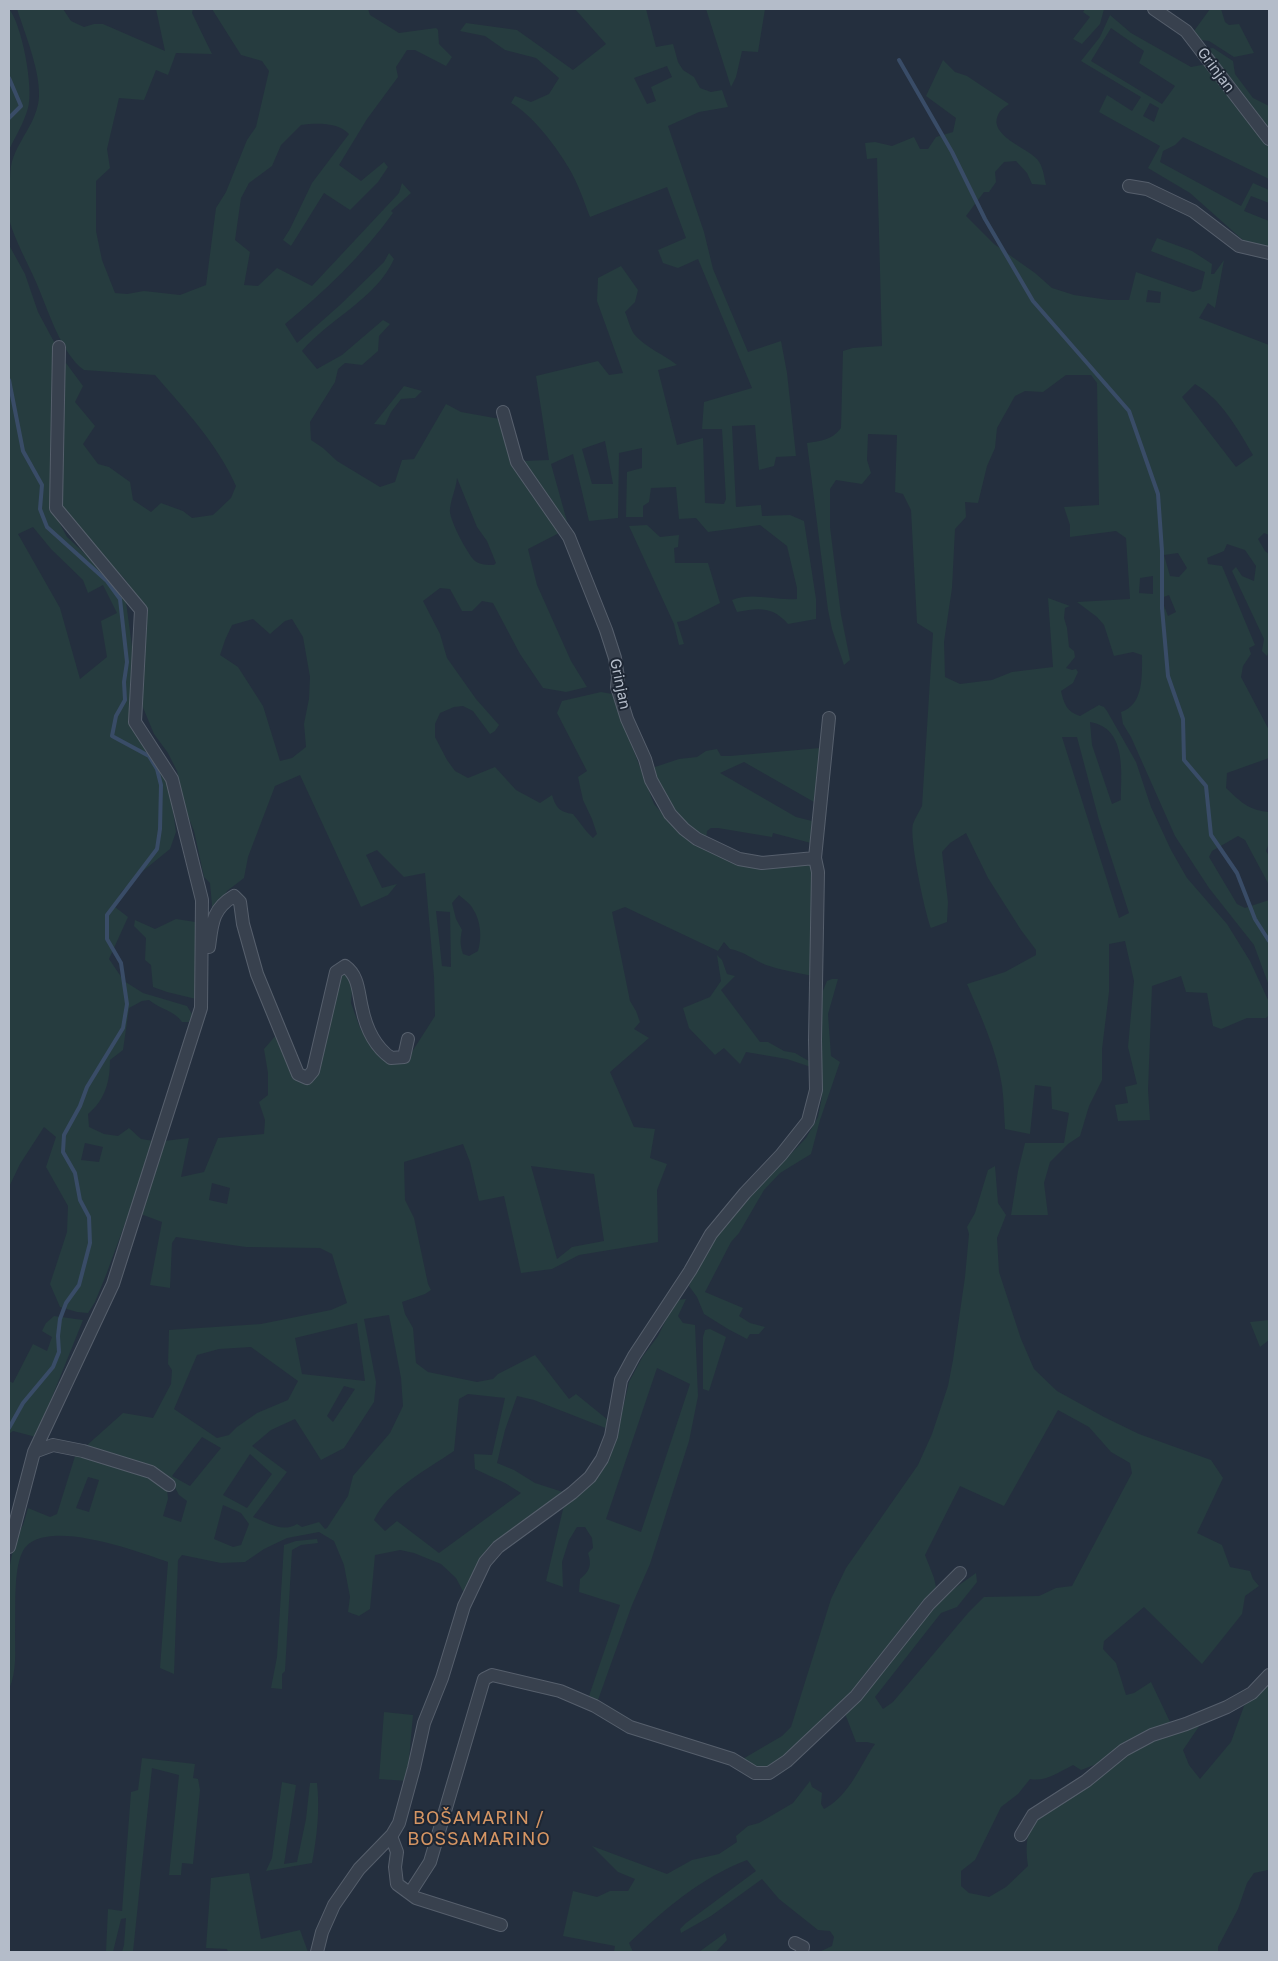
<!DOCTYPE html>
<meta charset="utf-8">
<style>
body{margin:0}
#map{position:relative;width:1278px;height:1961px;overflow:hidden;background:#242f3e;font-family:"Golos Text",sans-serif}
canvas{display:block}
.frame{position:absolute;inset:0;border:10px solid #b4bcc9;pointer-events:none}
</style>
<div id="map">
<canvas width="1278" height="1961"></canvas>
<div class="frame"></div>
</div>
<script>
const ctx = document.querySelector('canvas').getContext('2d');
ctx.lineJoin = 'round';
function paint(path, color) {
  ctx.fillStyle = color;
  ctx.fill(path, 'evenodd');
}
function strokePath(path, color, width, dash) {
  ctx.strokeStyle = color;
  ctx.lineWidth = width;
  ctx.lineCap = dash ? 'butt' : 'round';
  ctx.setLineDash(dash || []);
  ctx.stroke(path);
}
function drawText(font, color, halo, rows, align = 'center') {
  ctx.font = font + ' "Golos Text",sans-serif';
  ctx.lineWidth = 4;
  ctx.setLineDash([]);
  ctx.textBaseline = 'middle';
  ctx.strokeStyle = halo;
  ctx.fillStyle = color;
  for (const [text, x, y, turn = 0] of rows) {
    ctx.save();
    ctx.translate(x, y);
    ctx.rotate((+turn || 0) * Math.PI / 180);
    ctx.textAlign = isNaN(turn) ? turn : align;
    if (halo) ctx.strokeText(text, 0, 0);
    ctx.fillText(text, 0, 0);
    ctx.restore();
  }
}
paint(new Path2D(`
 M9 9C22 24 34 89 28 108 24 123 15 137 9 150Z
 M17 9H63L71 21 84 27 94 24H103L165 51 156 9H193L192 13 212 54 176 53 168 75 156 70 144 100 119 98 107 149 110 168 96 181V231L102 260 115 293 127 294 144 291 180 295 206 285 216 208 226 192 247 140 256 127 269 71 262 61 241 55 212 9H368L370 15 399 33 436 28 438 30 439 44 452 57 446 66 415 50H407L396 67 398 77 367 119 339 165 361 181 384 162 388 167 378 182 350 210 324 193 291 246 283 240 290 229 312 183 349 134C338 122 316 123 301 125L281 145 272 166 249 183 241 198 235 240 250 252 244 285 258 286 277 268 312 286 399 193 402 183 411 193 391 211 393 213C362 256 325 291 285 324L297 343 340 305 384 262 389 253 394 259C377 298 329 319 302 351L317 369 342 355 383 320 390 324 379 336 378 351 362 365 345 363 338 369 335 382 310 422 311 440 323 448 337 461 380 487 395 482 402 460 414 459 446 404 461 412 500 419 561 532 528 549 537 585 571 661 587 687 566 692 543 688 520 654 493 603 482 601 472 611H462L450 589 440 588 423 601 440 634 447 658 476 699 499 725 495 731 490 734 473 711 463 706 454 707 440 713 435 724V737L447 760 455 771 468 778 495 767 516 790 540 803 552 795C556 808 560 812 573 814L587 832 593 838 597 834 592 819 583 800 578 777 587 771 557 713 562 701 601 692 612 694 654 804 675 828 693 842 709 852 808 864 812 868 813 976C798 973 781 970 766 965 754 960 743 951 730 949L724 942 718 951 625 907 612 912 630 1001 636 1011 640 1022 634 1029 649 1038 610 1072 634 1127 655 1129 650 1158 667 1164 657 1190 658 1242 579 1255 552 1269 521 1273 504 1196 479 1201 470 1162 463 1144 404 1162 405 1200 414 1218 428 1284 431 1290 425 1294 402 1302 405 1314 413 1328 416 1363 428 1372 477 1382 493 1379 498 1374 535 1355 569 1399 576 1394 608 1420V1429L534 1400 517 1396 505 1430 497 1463 514 1470 535 1483 566 1493 518 1524 493 1543 465 1595 456 1578 441 1564 414 1553 400 1550 375 1555 370 1609 359 1616 348 1612 350 1597 344 1565 334 1541 319 1532 287 1538 264 1549 245 1562 221 1563 182 1555 178 1560 174 1674 160 1668 168 1562C139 1552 39 1514 22 1553 13 1572 16 1611 15 1633 15 1651 17 1672 9 1689V1570L15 1540 23 1525 28 1508 50 1517 57 1514 76 1453 142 1473 167 1489 168 1499 163 1516 181 1522 187 1501 179 1495 172 1482 85 1447 123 1413 153 1418 171 1384 172 1370 168 1364 169 1330 261 1324 331 1310 347 1303 332 1254 320 1248 246 1247 176 1237 172 1243 170 1288 150 1285 162 1222 138 1213 164 1141 189 1138 181 1177 204 1172 218 1138 264 1134 265 1120 259 1102 268 1095V1073L264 1049 277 1034 306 1082 341 973 347 972 353 979 351 1003 360 1028 375 1052 388 1059 408 1058 435 1016 434 977 425 873 404 877 377 850 366 855 382 888 397 884 388 895 361 907 300 775 275 786 248 857 244 878 227 891 213 916 210 883 204 877 194 831 186 811 177 771 168 753 154 734 142 705 135 601 131 588 124 578 72 528 58 498 60 369 66 363 83 386 75 402 95 426 83 444 98 464 109 467 130 482 133 500 151 512 161 503 183 511 192 518 213 515 231 498 236 486C217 443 185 410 155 375L84 370C61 354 47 307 36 282 27 261 15 241 9 219 8 213 10 173 11 166 16 141 38 123 39 96 40 70 25 34 17 9ZM457 478 477 527 487 541 496 563 494 565C488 565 480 565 475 561 468 555 448 518 450 509 451 498 456 489 457 478ZM253 619 270 634 285 621 292 619 303 637 310 677 309 699 304 724 306 747 292 758 280 761 263 706 238 667 220 655 225 640 232 625ZM459 895C463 899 470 903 473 909 481 921 482 938 478 951L469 956 463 954C460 945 460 939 462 930L456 919 452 903ZM436 911 450 912 451 967 442 966ZM531 1166 594 1174 604 1241 572 1247 557 1259ZM212 1183 230 1188 227 1204 209 1200ZM389 1315 401 1378 403 1406 390 1433 353 1476 348 1496 327 1528 325 1529 319 1522 302 1527 297 1524C282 1533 269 1523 253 1517L287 1472 252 1446 271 1430 295 1419 321 1460 344 1448 374 1402 376 1382 364 1319ZM357 1323 365 1381 302 1374 295 1338ZM251 1347 298 1381 288 1400 257 1413 237 1427 229 1435 217 1438 174 1409 197 1355 219 1349ZM344 1386 355 1389 333 1422 327 1416ZM468 1394 505 1398 492 1455 474 1454 475 1469 505 1483 521 1493 439 1553 397 1521 385 1531 374 1520C389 1489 426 1470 454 1451L459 1399ZM202 1437 221 1448 190 1486 172 1476ZM250 1454 272 1474 247 1508 223 1495ZM88 1477 99 1480 89 1512 76 1508ZM223 1505 241 1513 249 1524 241 1545 233 1547 214 1539Z
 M575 9H646L656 47 673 44 678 62 683 70 694 77 700 88 711 92 722 90 728 107 699 112 668 126 704 232 713 269 748 352 781 341 787 373 796 456 776 457 774 466 759 470 755 425 732 426 736 507 761 505 762 516 790 515 804 521 816 599V619L788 624C772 606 759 608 737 612L732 600C753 592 775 601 797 599V588L787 546 760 525 708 532 696 518 679 519 676 487 651 488 649 502 643 506V517H626L627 472 642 468V448L619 453 618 518 589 521 573 454 551 464 568 525 523 461 549 460 536 376 598 361 609 375 623 373 597 301 598 278 621 266 638 290 635 302 625 312C628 319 630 328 634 334 646 348 663 354 677 365L658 370 677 445 703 438 705 503 724 504 726 499 722 429H702L704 402 752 388 698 259 678 268 663 263 658 250 686 238 667 187 590 217C584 201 578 184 570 170 558 149 532 114 511 103L515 96 531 102 549 94 559 78 536 58 505 50 485 36 460 31 466 23 517 30 573 70 606 44ZM667 66 672 77 651 87 656 101 647 104 634 78ZM605 441 613 484H592L582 449Z
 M706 9H765L758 52 742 51 736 77 731 87Z
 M1085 9H1104L1100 24 1082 44 1073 39 1090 17 1083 12Z
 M1210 9H1221L1225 22 1229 25 1239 24 1254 53 1234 57 1209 41 1201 40 1194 31Z
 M1110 15 1131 33 1191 67 1207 64 1241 112 1269 146V179L1183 137 1175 145 1163 151 1160 162 1241 206 1253 183 1269 190V203L1251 196 1244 211 1269 221V250L1245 242 1190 193 1148 168 1160 146 1099 112 1107 95 1132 111 1141 97 1081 61 1100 37ZM1111 28 1144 51 1139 63 1175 86 1162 104 1091 61ZM1150 103 1159 108 1154 122 1143 116Z
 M1213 48 1233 61 1235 74 1253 98 1269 106V130L1206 49Z
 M943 60 955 72 967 76 1009 104C1005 107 1000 110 998 115 988 135 1027 148 1037 159 1043 166 1044 176 1046 185L1032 184 1027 173 1016 161 1004 162 995 172 996 182 989 192H984L966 216 994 244 1035 273 1052 288 1074 295 1109 300H1129L1136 272 1193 292 1201 289 1205 272 1151 251 1157 238 1192 251 1212 264 1211 274H1214L1224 260 1215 308 1208 303 1199 318 1269 345V535L1264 533 1258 539 1265 551 1269 554V650L1267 656 1262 651 1264 639 1232 571 1236 567 1242 576 1254 581 1256 566 1245 550 1227 544 1224 551 1207 558 1208 564 1222 566 1255 645 1249 648 1251 654 1243 666 1241 677 1269 730V758L1227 773 1226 788C1241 802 1248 810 1269 812V843L1266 851 1269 856V885L1245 840 1238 836 1212 851 1209 857 1237 904 1245 908 1269 900V986L1254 945 1209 888 1175 836 1131 737 1123 724 1121 712C1144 705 1142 675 1142 655L1133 652 1114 656 1104 625 1097 617 1077 602 1130 599 1126 538 1116 531 1070 537V525L1064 507 1099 505 1097 383 1091 375H1066L1043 392 1025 391 1015 396 997 428 995 448 987 466 978 503 965 502 966 517 955 529 952 588 944 642 945 677 960 684 992 680 1012 672 1053 667 1048 598 1070 606 1065 608 1064 618 1067 628 1069 647 1074 651 1075 657 1066 668 1072 670 1076 669 1078 672 1073 683 1061 691C1064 704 1067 712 1080 716L1099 705 1104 707 1107 711 1136 762 1151 807 1171 850 1187 878 1227 924 1250 961 1269 1002V1015L1266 1018H1247L1221 1029 1213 1026 1207 993 1186 992 1181 976 1152 986 1148 1090 1150 1120 1118 1121 1115 1105 1128 1103 1125 1087 1137 1084 1128 1047 1134 981 1125 941 1109 944V992L1102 1049V1080L1089 1106 1080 1136 1068 1144 1050 1162 1044 1183 1048 1215H1011L1018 1171 1025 1143H1064L1069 1113 1052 1109 1051 1087 1035 1085 1030 1134 1005 1129C1004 1115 1004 1100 1002 1086 997 1050 981 1017 967 984L1005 972 1036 955V950L1021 930 988 878 966 833 950 843 942 852 948 902 947 922 931 928C925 913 909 838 913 824 915 818 919 812 922 806L933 633 917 623 911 510 903 494 895 492 897 435 868 434 867 460 871 473 862 484 836 480 830 489V527L841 615 850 660 844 665 832 629 828 610 807 443C821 441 832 440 841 428L843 351 853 348 882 346 877 158 867 159 865 143 875 142 892 146 914 137 920 149H928L936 137 953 132 956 118 926 96ZM1148 290 1161 292 1160 303 1146 302ZM1195 384C1222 400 1237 428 1253 455L1236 467 1182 397ZM1178 553 1187 568 1179 577 1170 576 1164 555ZM1153 576V594L1139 593 1140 578ZM1169 595 1176 612 1168 616 1161 598ZM1090 722C1127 728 1121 772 1121 800L1112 804 1092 745ZM1062 737H1077L1099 820 1129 913 1119 918Z
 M9 245 25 274 38 312 60 353 50 491 53 511 67 537 106 573 119 588 126 602 136 676 139 723 169 784 176 832 170 849 138 875 121 892 115 907 128 917 109 959 124 981 143 993 187 1006 192 1014 189 1022H182C174 1010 161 1010 149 1000L142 1001 129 1008 123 1050 110 1060C110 1082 105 1100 88 1114L89 1127 104 1134 118 1136 129 1128 141 1139 154 1141 151 1153 106 1275 95 1302 88 1313 77 1312 60 1307 50 1284 67 1232 68 1206 46 1167 56 1137 44 1127 20 1164 9 1187ZM33 527 51 549 83 580 88 593 103 585 117 613 101 621 107 657 80 679 60 608 18 534ZM85 1143 103 1147 99 1162 81 1160Z
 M404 386 422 391 415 398 401 399 391 412 385 425 374 424Z
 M647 525 660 537 679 535 678 547 674 548 675 563H708L720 603 687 620 677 622 684 644 679 645 674 624 629 526Z
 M820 748 814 802 744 762 720 773 796 817 812 821 811 843 773 833 772 837 718 828H711L707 831 706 840 673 812 652 768 679 759 697 757 706 751 717 749 721 756H730Z
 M176 919 202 923 196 999 167 992 153 987 151 965 145 960 146 938 134 926 135 920 155 929Z
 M717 955 722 960 727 974 735 976 721 990 760 1042H768L784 1051 795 1053 814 1064V1068L787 1059 746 1052 740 1064 724 1048 715 1055 689 1028 683 1008 710 997 721 981Z
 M832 979H838L828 1014 831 1056 840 1062 820 1120 811 1154 780 1173 764 1190 739 1233 731 1242 705 1292 743 1308 739 1316 750 1323 765 1327 759 1334H750L747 1339 728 1329 704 1314 697 1297 689 1286 716 1232 806 1138 818 1117 822 1097V993L827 981Z
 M995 1166 998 1203 1006 1215 997 1238 999 1272 1021 1339 1034 1369 1057 1391 1104 1417 1139 1434 1211 1460 1223 1478 1197 1533 1222 1545 1230 1567 1250 1571 1253 1579 1259 1586 1245 1596 1242 1614 1202 1664 1144 1607 1104 1641 1103 1649 1116 1663 1126 1695 1134 1693 1151 1682 1171 1724 1105 1761 1081 1770 1073 1765C1059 1772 1046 1782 1030 1779L1018 1794 1001 1807 975 1860 961 1871V1886L969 1893 989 1897 1006 1887 1028 1866C1025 1841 1026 1831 1044 1813L1125 1752 1204 1719 1183 1750 1189 1765 1200 1779 1231 1742 1244 1706 1269 1678V1872L1268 1870 1254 1873 1247 1883 1238 1909 1218 1947V1952H819L832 1946 834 1937 830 1931 818 1930 779 1899 762 1879 711 1916 681 1933 680 1929 686 1923 756 1871 747 1860C700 1878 665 1909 629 1943L633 1952H614L615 1946 563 1936 573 1891 597 1897 610 1891H628L635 1879 618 1872 592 1846 667 1874 692 1860 719 1854 737 1842 736 1836 748 1826 759 1823 793 1803 810 1781 812 1787 822 1793 821 1804 824 1809C850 1795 859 1767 875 1744L867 1742H856L844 1711 937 1605 952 1590 976 1573 977 1582 957 1607 941 1613 875 1697 883 1709 893 1702 968 1613 984 1597 1039 1596 1056 1588 1072 1586 1132 1473 1130 1463 1111 1452 1089 1427 1058 1410 1004 1506 960 1486 925 1555 934 1578 936 1587 867 1678 785 1759C763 1772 763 1773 741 1760L782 1736 791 1727 831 1599 846 1568 918 1465 932 1434 948 1386 953 1360 965 1277 969 1234 967 1227 975 1213 988 1170Z
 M686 1299 678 1316 683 1323 695 1325 698 1396 689 1441 650 1564 632 1605 598 1700 588 1699 620 1605 579 1592 580 1579C590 1571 592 1565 588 1553L593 1548 592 1538 585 1527H577L569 1540 562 1562 563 1587 546 1581 564 1505 618 1430 629 1382 643 1356 658 1336 676 1300ZM657 1368 690 1384 641 1532 606 1519Z
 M54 1316 83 1320 36 1437 13 1431 9 1434V1381L13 1383 33 1344 47 1351 52 1337 42 1331 46 1323Z
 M1269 1320V1340L1260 1347 1250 1322Z
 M710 1329 726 1337 709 1391 703 1389V1337L705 1330Z
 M317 1539 318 1543 301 1545 292 1550 285 1671 282 1674V1689L271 1688 277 1657 284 1545 296 1541Z
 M384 1712 413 1715 407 1781 379 1779Z
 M142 1758 195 1764 193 1778 198 1779 200 1790 193 1864 182 1863 181 1875H169L179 1775 152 1768 133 1952H122L124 1945 126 1918 121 1919 113 1952H106L108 1909 122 1911 131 1792 138 1790Z
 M282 1782 296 1785 284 1864 297 1862 306 1819 310 1783H317C320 1810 317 1836 312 1863L266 1871 272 1858Z
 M249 1873 261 1939 300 1930 308 1952H228L227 1949 206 1948 211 1878Z
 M725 1933 727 1940 716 1952H699Z`), '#263c3f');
strokePath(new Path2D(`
 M899 60 952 152 985 219 1033 301 1129 411 1158 494 1162 551V608L1168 676 1183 719 1184 760 1206 786 1211 835 1237 873 1255 919 1269 941
 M9 78 21 106 9 118
 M9 380 23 451 42 485 40 509 47 527 107 581 120 599 127 662 124 682 125 700 116 716 112 736 149 756 157 769 161 785 160 829 157 849 107 915V939L121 963 127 1004 123 1028 87 1087 80 1106 64 1135 63 1152 75 1173 80 1200 89 1217 90 1243 79 1285 66 1303 60 1319 58 1336 59 1352 53 1367 23 1403 9 1428`), '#394c67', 4);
const minor = new Path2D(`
 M1154 9 1186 31 1269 139
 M1129 186 1147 189 1193 211 1239 246 1269 253
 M503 412 517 462 569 537 606 630 615 658 618 677 617 687 627 719 645 759 651 780 670 814 684 829 697 839 739 859 762 863 815 858
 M209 947C212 924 212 909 234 896L240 902 243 924 257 974 298 1074 307 1078 313 1071 336 972 345 966C359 976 358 992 362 1008 366 1028 374 1046 391 1058L404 1057 408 1039
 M34 1452 53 1445 83 1451 151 1472 169 1485
 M9 1547 34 1452 113 1284 201 1008 202 900 172 779 135 722 141 610 56 508 59 347
 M1021 1835 1033 1815 1086 1781 1124 1750 1152 1735 1186 1724 1227 1707 1252 1693 1269 1675
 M391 1836 397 1852 395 1867 397 1884 416 1898 501 1925
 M410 1893 430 1862 484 1679 492 1675 560 1691 595 1706 630 1727 732 1759 755 1773H769L787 1761 856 1696 929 1604 960 1573
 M795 1943 803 1947 802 1952
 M317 1952 322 1932 334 1905 359 1869 392 1835 399 1823 414 1768 424 1723 442 1678 464 1606 485 1562 498 1547 572 1493 590 1477 602 1459 611 1436 621 1380 634 1356 690 1271 711 1234 745 1193 781 1155 808 1121 816 1090 815 1040 818 872 815 858 829 718`);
strokePath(minor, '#565f6c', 14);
strokePath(minor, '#38414e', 12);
drawText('15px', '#b4bcc9', '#1d2633', [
 ["Grinjan",1216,70,53],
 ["Grinjan",620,684,78]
]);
ctx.letterSpacing = '1px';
drawText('18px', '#d59563', '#1d2633', [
 ["BOŠAMARIN /",479,1818],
 ["BOSSAMARINO",479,1839]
]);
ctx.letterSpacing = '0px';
</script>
